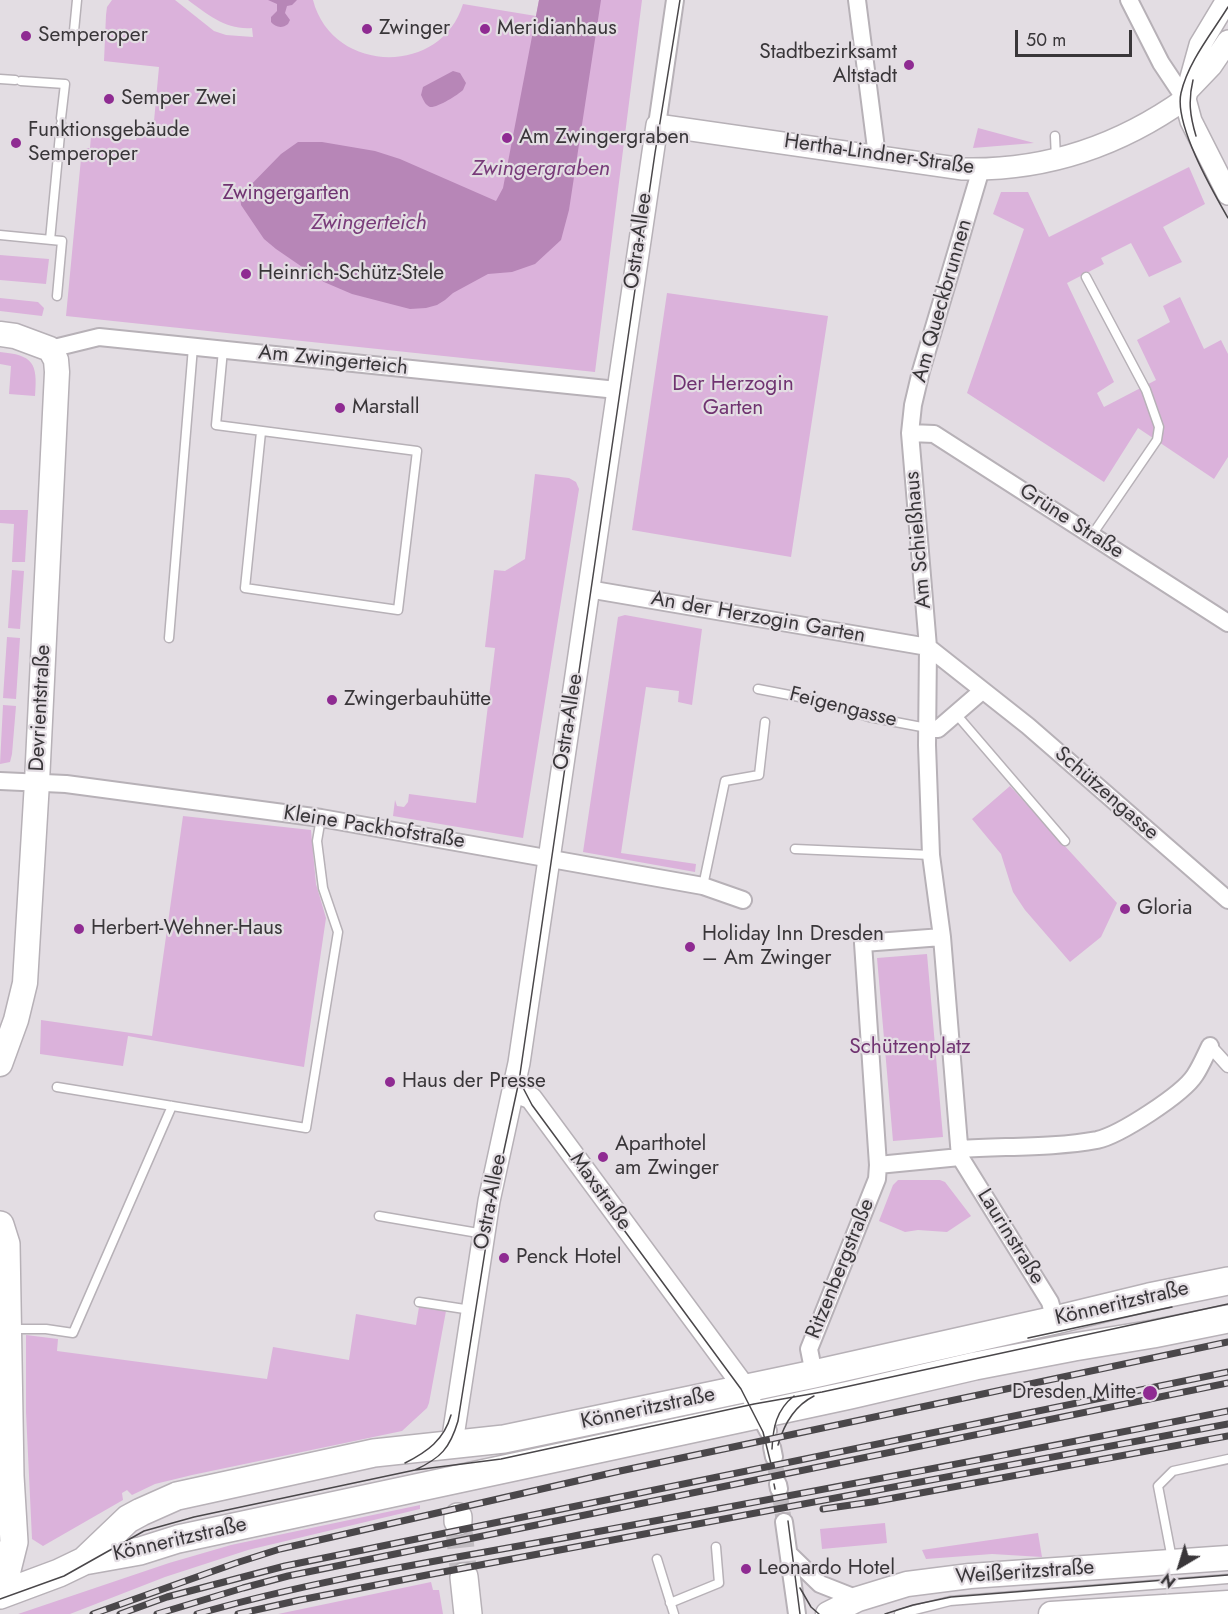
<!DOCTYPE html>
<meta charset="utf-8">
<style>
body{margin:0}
#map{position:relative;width:1228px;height:1614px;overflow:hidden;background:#e3dde3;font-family:Jost,sans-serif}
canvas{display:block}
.north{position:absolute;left:1150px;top:1536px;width:60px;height:60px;-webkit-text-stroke:4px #e3dde3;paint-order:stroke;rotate:218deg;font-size:16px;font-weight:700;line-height:24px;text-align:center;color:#393639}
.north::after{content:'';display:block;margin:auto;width:21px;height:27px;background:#393639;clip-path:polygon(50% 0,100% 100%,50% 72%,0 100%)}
.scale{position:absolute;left:1015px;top:30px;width:117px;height:27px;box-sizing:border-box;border:3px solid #393639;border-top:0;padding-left:8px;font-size:18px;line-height:21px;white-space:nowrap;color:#393639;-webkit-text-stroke:4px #e3dde3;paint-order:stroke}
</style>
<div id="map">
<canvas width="1228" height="1614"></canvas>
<div class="north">N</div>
<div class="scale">50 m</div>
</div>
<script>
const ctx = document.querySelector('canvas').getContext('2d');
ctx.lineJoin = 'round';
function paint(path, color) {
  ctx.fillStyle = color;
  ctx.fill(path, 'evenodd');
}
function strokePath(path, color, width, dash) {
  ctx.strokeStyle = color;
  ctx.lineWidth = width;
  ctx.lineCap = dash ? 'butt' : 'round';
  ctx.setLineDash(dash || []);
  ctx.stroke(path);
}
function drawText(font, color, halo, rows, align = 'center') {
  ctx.font = font + ' Jost,sans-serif';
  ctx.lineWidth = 4.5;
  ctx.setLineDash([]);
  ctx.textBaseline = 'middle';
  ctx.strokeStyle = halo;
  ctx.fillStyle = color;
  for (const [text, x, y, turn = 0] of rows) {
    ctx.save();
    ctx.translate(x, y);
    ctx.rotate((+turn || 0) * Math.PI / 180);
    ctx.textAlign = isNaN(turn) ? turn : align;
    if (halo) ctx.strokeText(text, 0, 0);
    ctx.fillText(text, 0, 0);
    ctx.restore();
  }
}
paint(new Path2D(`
 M112 0H175L214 31 226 35 253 37 252 28C226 30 208 15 188 0H313C332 74 441 77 463 4L536 16 539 0H642L595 372 66 316 82 148H90L91 136 136 140 137 132H153L159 67 104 61 106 15 107 7Z
 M978 128 1034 143 973 148Z
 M1189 167 1205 204 1163 227 1182 262 1149 277 1131 243 1101 258 1104 264 1067 283 1114 382 1097 393 1104 407 1156 380 1137 340 1170 322 1163 306 1180 297 1204 349 1221 340 1228 354V457L1214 479 1138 428 1104 482 967 393 1024 229 993 214 1001 192H1028L1049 237Z
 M0 255 49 259 46 284 0 280Z
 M667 293 828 316 791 557 632 530Z
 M0 298 38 302 44 308 42 316 0 311Z
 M0 352C33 355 38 363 35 396L9 394 11 366 0 364Z
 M535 474 569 478 576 482 579 489 523 838 393 816 395 800 397 806 404 807 408 802 409 794 476 803 495 648 485 647 494 570 505 571 525 559Z
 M0 510H28L25 562H12L14 524 0 523Z
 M12 570 24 571 20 629 8 628Z
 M625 615 702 629 692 705 678 702 679 691 646 687 621 853 696 864 695 872 583 852 618 617Z
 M7 637 20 638 16 699 3 698Z
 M3 705 16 706 12 754 10 762 0 764Z
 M1010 786 1117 903 1101 937 1070 962 1025 910 1013 892 1001 854 972 819Z
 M183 816 311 830 316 884 326 918 304 1067 128 1036 123 1066 40 1054 41 1020 152 1036Z
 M927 954 943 1137 893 1141 877 958Z
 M898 1180H940L945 1182 971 1216 947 1232 918 1230 905 1232 879 1221 893 1185Z
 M419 1307 446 1311 429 1403 427 1408 402 1431 192 1475 155 1484 132 1495 127 1490 122 1493 123 1500 43 1546 32 1539 26 1412V1335L58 1339 57 1351 267 1379 273 1347 349 1360 356 1314 416 1325Z
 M420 1505V1509L248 1550 165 1577 70 1614H18L169 1563 231 1545Z
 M885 1523 887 1543 822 1549 820 1529Z
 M1038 1533 1042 1557 992 1554 926 1559 922 1550Z
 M431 1582 433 1590H439L443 1614H278Z`), '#dbb2db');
paint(new Path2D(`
 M268 0H297L292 5 287 6 285 13 290 20 288 24C282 29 275 27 271 22V17L277 11V4Z
 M539 0H601L569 210 561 240 535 264 512 272 488 274 453 293 445 300 437 305 426 308 410 309 352 294 324 282 276 249 264 239 241 205 240 196 281 154 298 142H322L375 151 400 159 496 201 503 188Z
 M453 71 460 73 466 83 463 90C458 95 437 108 430 107 425 105 423 99 421 95L423 87Z`), '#b786b7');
strokePath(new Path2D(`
 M774 1457 778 1484
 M779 1489 784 1522`), '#c1bcc1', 16, [16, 8]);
strokePath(new Path2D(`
 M458 1521 464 1577`), '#c1bcc1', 27, [27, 14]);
const service = new Path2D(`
 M74 31 77 0
 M0 79 15 80
 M21 81 65 84 61 118
 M1055 136 1056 159
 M0 235 62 241 57 296
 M50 240 61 124
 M1086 277 1146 390 1159 427 1157 440 1092 535
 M223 350 216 425 417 451 398 610 245 588 261 432
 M169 638 193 347
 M758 689 810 699 869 717 927 728
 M956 714 1065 841
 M795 849 931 855
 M703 886 725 781 759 775 765 722
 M57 1087 306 1128 338 932 323 888 317 841 321 818
 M379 1216 484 1234
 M419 1302 471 1310
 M12 1329H46L73 1333 172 1106
 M657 1559 674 1614
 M1172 1559 1158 1486 1173 1471 1228 1459
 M670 1603 719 1583 716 1547
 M899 1614 950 1601 1228 1579`);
const pedestrian = new Path2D(`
 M1210 1046 1228 1066`);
const minor = new Path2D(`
 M857 0 877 156
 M1129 0 1161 63 1185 99
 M657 125 675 0
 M981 169 921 371 913 405 910 433 928 647 927 745 931 855 942 937 960 1157 1050 1302 1055 1320
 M50 349 99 337 617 390
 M910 433 934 434 1228 623
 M588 589 928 647 1028 726 1228 900
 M927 728 938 729 982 691
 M0 781 66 784 321 818 703 886 743 900
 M960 1149C1004 1146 1054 1148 1097 1140 1120 1135 1183 1094 1195 1075 1201 1066 1205 1056 1210 1046
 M878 1165 960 1157
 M814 1374 809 1349 877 1179 878 1165 863 943 942 937
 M745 1388 768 1431
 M772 1447 774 1457
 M778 1484 779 1489
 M784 1522 797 1614
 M789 1554 820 1584 858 1599`);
const tertiary = new Path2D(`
 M1189 89 1211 66 1228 41
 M1185 99 1191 121 1228 194
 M513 1091 531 1098 745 1388
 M452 1443 489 1201 519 1063 657 125 963 169C1045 171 1119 146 1185 99L1200 45 1227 0`);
const secondary = new Path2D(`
 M0 334 15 336 50 349 56 360 57 372 37 782 25 983 16 1020 0 1064
 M828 1614 858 1599 907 1584 970 1576 1228 1558
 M1051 1614 1228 1603`);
const primary = new Path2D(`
 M0 1225 6 1244 10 1476 14 1542 7 1570 0 1583
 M458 1517V1521
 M84 1561 140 1551 178 1539 850 1395 975 1366 1074 1347 1153 1334 1228 1319
 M464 1577 468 1614
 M0 1595 59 1573 84 1561 128 1519 141 1512 177 1496 374 1453 504 1439 814 1374 1055 1320 1149 1297 1228 1281`);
strokePath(service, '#b7b1b7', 11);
strokePath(pedestrian, '#b7b1b7', 15);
strokePath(minor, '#b7b1b7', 20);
strokePath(tertiary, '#b7b1b7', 24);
strokePath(secondary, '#b7b1b7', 27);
strokePath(primary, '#b7b1b7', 30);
strokePath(service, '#fff', 8);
strokePath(pedestrian, '#fff', 12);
strokePath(minor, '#fff', 16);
strokePath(tertiary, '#fff', 21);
strokePath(secondary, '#fff', 24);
strokePath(primary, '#fff', 27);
strokePath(new Path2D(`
 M1228 7C1212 33 1188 62 1181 93 1174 124 1212 190 1228 218
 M1193 80C1188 101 1190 116 1196 136
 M519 1080 532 1105 741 1389 763 1432 771 1464
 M1028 1338 1172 1307
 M778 1445C784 1424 794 1406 814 1396
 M772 1449C773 1428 776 1410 794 1396
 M405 1463C427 1452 444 1440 451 1415
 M415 1470C441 1458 450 1448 458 1421L493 1201 519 1081 655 153 680 0
 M774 1484 775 1489
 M788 1521 800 1614
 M800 1588 811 1607 819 1614
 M0 1599 64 1576 144 1531 194 1517 415 1470 501 1459 754 1404 822 1392 1228 1304
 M885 1614 913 1605 951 1597 1228 1575`), '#4a474a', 1.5);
const rail = new Path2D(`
 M823 1509 872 1502 1228 1436
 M93 1614 236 1563 280 1549 620 1471 1228 1342
 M120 1614 167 1597 285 1566 1228 1372
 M157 1614 243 1588 288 1576 1228 1383
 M197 1614C325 1577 458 1558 590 1533 803 1493 1016 1454 1228 1411
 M238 1614 300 1600 427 1575 1228 1424`);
strokePath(rail, '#4a474a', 7);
strokePath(rail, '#e3dde3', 4.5, [14]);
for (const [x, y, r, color] of [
 [367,29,6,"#8f2b92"],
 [485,29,6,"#8f2b92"],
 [26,36,6,"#8f2b92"],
 [909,65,6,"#8f2b92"],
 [109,99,6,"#8f2b92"],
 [507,138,6,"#8f2b92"],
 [16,143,6,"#8f2b92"],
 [246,274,6,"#8f2b92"],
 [340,408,6,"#8f2b92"],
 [332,700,6,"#8f2b92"],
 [1125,909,6,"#8f2b92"],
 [79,929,6,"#8f2b92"],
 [690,947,6,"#8f2b92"],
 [390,1082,6,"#8f2b92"],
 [603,1157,6,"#8f2b92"],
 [504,1258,6,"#8f2b92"],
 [1150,1393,8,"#8f2b92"],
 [746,1569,6,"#8f2b92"]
]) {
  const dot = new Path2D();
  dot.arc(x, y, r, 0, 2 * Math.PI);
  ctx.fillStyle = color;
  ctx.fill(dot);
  strokePath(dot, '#e3dde3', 2);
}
drawText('21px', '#393639', '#e3dde3', [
 ["Zwinger",379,29],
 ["Meridianhaus",497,29],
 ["Semperoper",38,36],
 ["Stadtbezirksamt",897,53,"right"],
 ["Altstadt",897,77,"right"],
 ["Semper Zwei",121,99],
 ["Funktionsgebäude",28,131],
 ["Semperoper",28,155],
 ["Am Zwingergraben",519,138],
 ["Heinrich-Schütz-Stele",258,274],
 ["Marstall",352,408],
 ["Zwingerbauhütte",344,700],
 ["Gloria",1137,909],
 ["Herbert-Wehner-Haus",91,929],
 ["Holiday Inn Dresden",702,935],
 ["– Am Zwinger",702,959],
 ["Haus der Presse",402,1082],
 ["Aparthotel",615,1145],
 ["am Zwinger",615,1169],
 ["Penck Hotel",516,1258],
 ["Dresden Mitte",1136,1393,"right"],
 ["Leonardo Hotel",758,1569]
], 'left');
drawText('21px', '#393639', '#e3dde3', [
 ["Hertha-Lindner-Straße",879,155,8],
 ["Ostra-Allee",639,241,-82],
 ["Am Queckbrunnen",943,301,-74],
 ["Am Zwingerteich",333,361,6],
 ["Grüne Straße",1071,522,33],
 ["Am Schießhaus",919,540,-95],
 ["An der Herzogin Garten",758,618,10],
 ["Devrientstraße",41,708,-87],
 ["Feigengasse",843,708,14],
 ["Ostra-Allee",569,722,-81],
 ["Schützengasse",1106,794,41],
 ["Kleine Packhofstraße",374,828,9],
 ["Maxstraße",600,1192,54],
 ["Ostra-Allee",491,1202,-79],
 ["Laurinstraße",1010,1237,58],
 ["Ritzenbergstraße",841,1269,-68],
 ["Könneritzstraße",1122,1304,-13],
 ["Könneritzstraße",648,1409,-12],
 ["Könneritzstraße",180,1540,-13],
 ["Weißeritzstraße",1025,1573,-4]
]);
drawText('21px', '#703371', '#e3dde3', [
 ["Zwingergarten",286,194],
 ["Der Herzogin",733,385],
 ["Garten",733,409],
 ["Schützenplatz",910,1048]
]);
drawText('italic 22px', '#793c7a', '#e3dde3', [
 ["Zwingergraben",541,170],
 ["Zwingerteich",369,224]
]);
</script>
